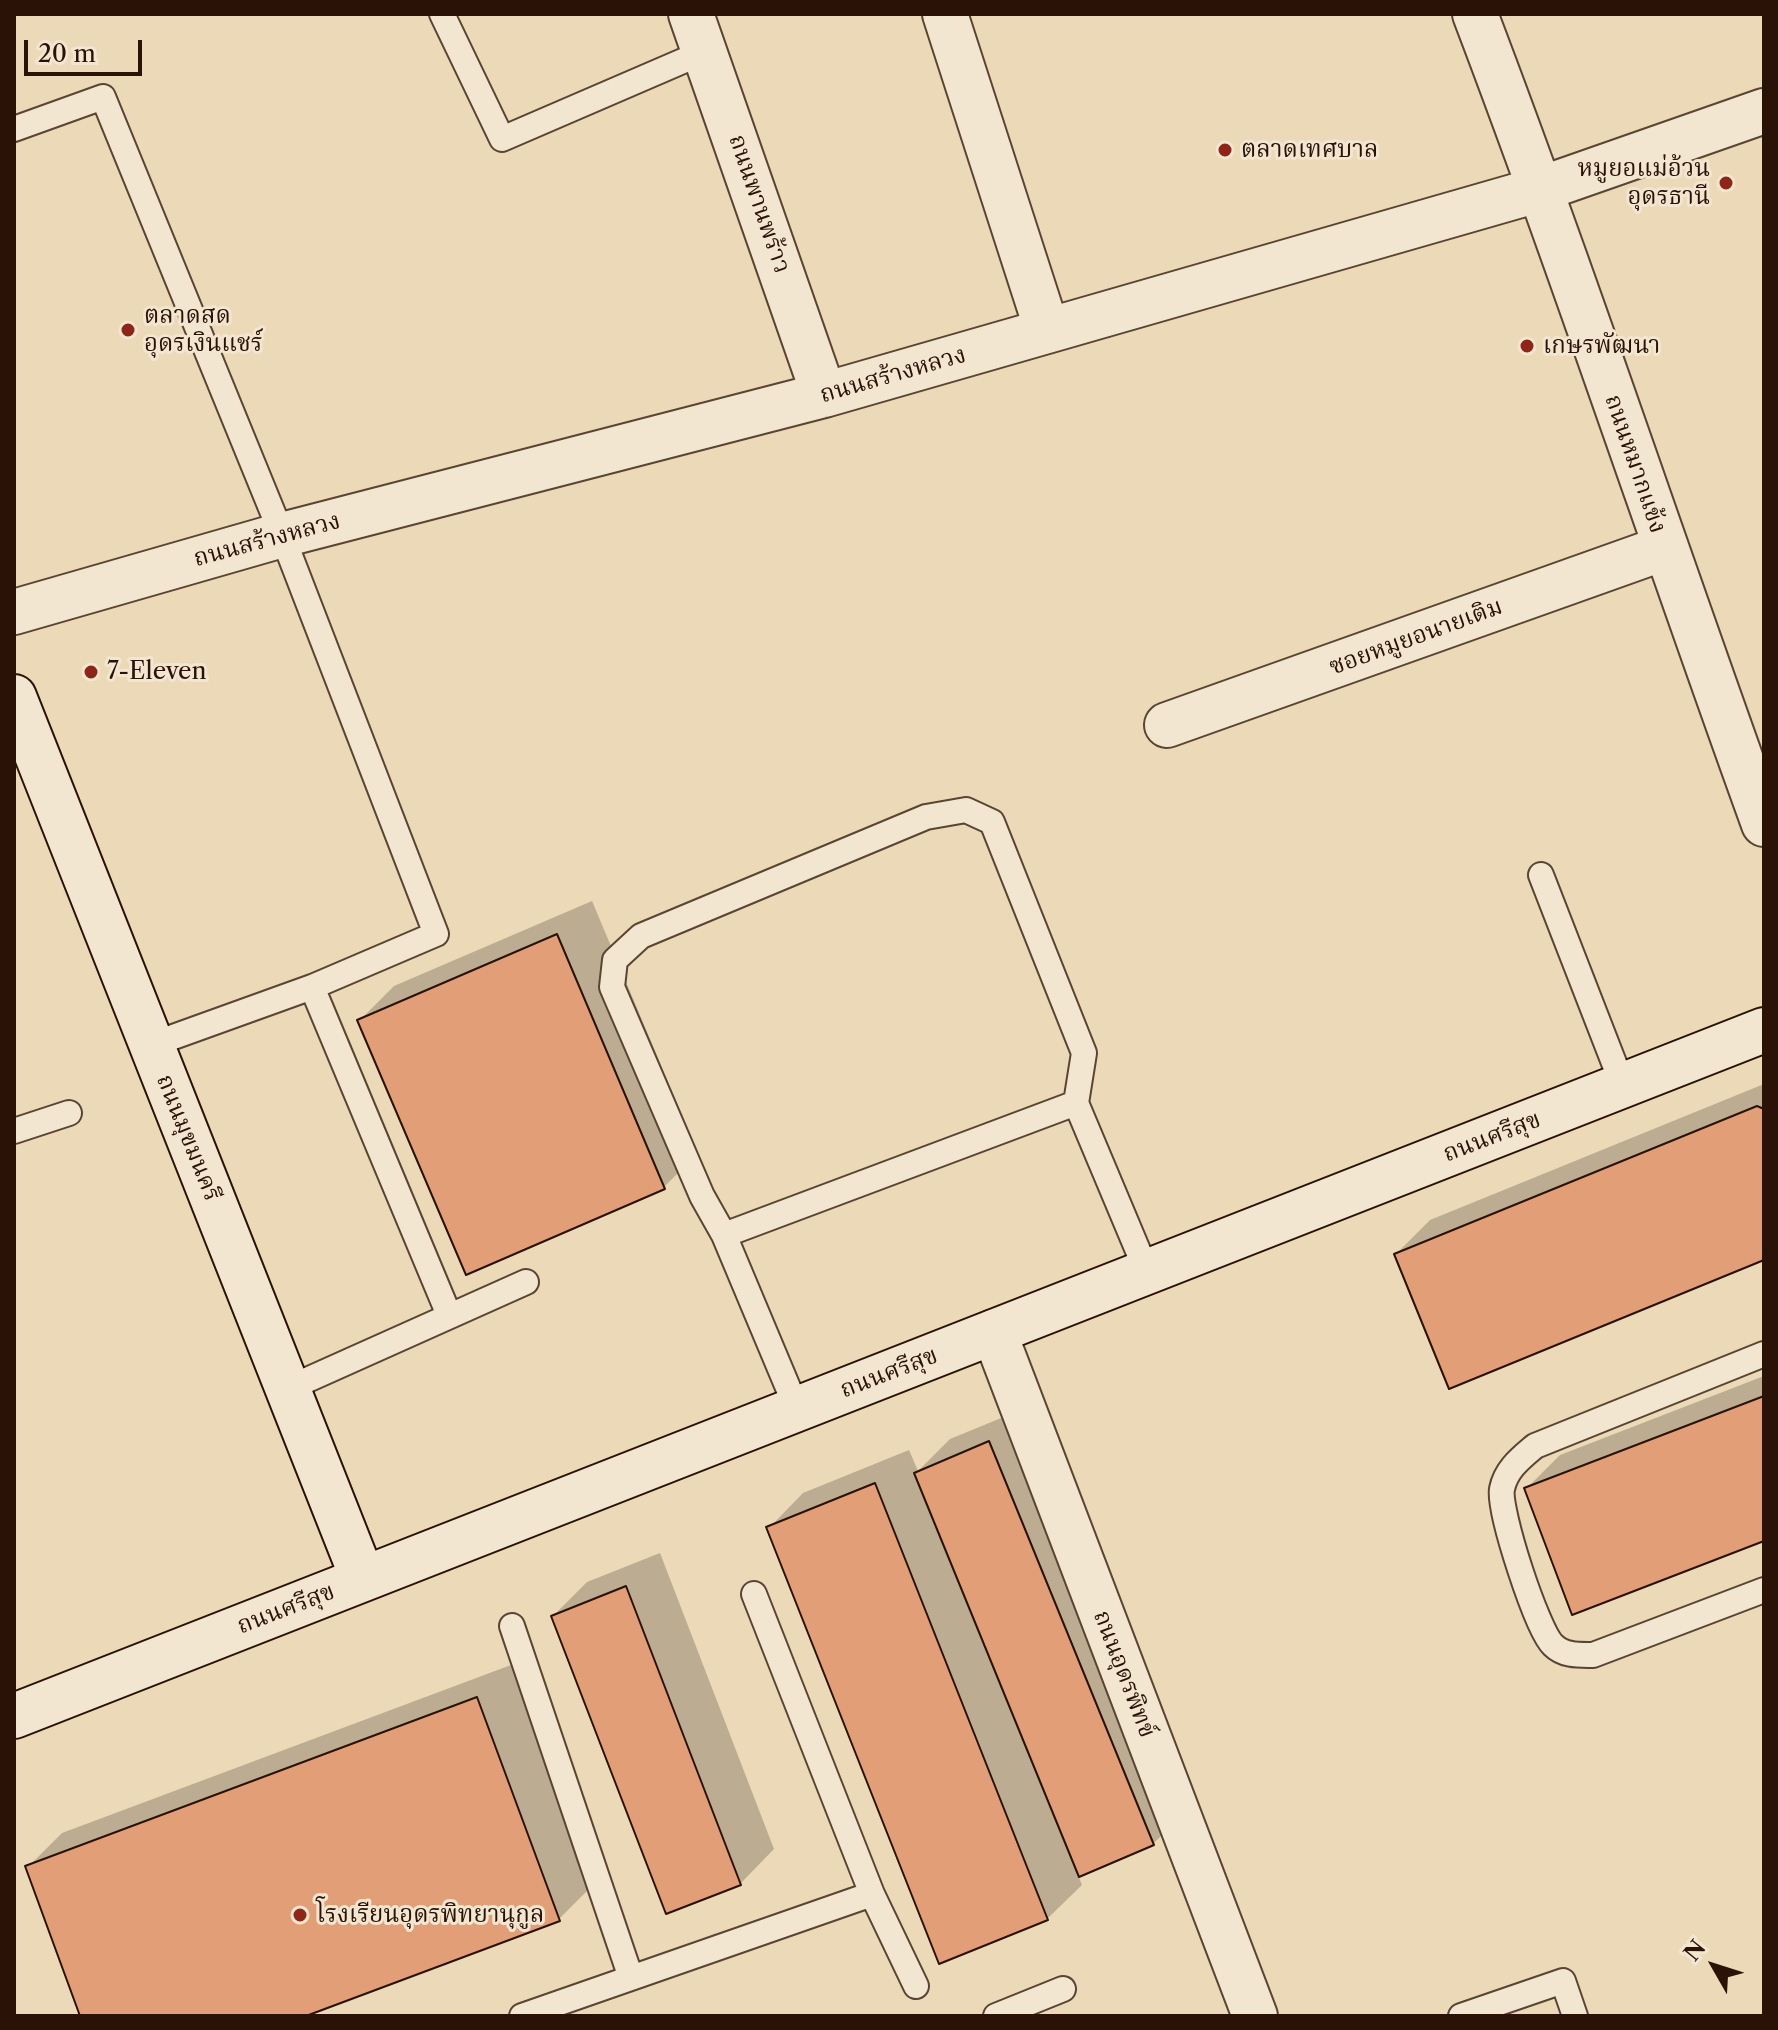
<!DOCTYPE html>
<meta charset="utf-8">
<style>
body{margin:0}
#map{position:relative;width:1778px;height:2030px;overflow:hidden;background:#ebd9b7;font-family:"Libre Caslon Text",serif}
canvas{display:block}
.frame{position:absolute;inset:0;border:16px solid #2a1207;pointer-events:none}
.north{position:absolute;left:1674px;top:1926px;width:80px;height:80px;-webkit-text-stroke:6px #f2e6d0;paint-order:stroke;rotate:309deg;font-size:22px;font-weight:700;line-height:32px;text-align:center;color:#2a1207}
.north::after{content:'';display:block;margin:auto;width:28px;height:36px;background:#2a1207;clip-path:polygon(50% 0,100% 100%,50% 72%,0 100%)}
.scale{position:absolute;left:24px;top:40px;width:118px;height:36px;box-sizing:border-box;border:4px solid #2a1207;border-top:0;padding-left:10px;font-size:24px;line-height:28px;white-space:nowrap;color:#2a1207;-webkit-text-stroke:6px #f2e6d0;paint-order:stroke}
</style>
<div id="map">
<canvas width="1778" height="2030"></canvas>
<div class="frame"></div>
<div class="north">N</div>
<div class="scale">20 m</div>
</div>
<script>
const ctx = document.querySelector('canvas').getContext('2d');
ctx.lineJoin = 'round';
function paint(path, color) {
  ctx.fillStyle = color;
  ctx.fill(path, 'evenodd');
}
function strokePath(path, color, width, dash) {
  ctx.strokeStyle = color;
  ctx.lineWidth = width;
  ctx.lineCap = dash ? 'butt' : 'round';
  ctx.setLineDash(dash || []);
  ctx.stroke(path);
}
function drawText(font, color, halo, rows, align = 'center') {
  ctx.font = font + ' "Libre Caslon Text","Noto Serif Thai",serif';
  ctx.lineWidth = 6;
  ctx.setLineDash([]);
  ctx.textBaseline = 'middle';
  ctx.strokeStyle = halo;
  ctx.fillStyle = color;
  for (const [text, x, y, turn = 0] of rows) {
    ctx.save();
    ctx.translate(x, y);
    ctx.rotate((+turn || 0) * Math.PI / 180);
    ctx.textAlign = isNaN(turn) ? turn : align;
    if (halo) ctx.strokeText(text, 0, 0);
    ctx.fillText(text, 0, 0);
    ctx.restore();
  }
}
paint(new Path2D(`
 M592 901 698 1153 664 1187 360 1020 394 986Z
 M1764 1084V1258L1396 1254 1430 1220Z
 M1764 1376V1539L1526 1489 1560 1455Z
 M1023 1409 1187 1810 1153 1844 1078 1875 1082 1885 1047 1919 769 1528 803 1493 909 1450 918 1471 950 1439Z
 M660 1553 774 1849 740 1884 553 1616 587 1582Z
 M511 1665 593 1885 559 1919 301 2016H82L28 1867 62 1833Z`), '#0003');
const building = new Path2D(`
 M557 934 665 1189 466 1275 357 1020Z
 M1757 1106 1764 1109V1260L1449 1389 1394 1254Z
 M1764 1396V1541L1572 1615 1524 1488Z
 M989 1441 1154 1845 1079 1877 914 1473Z
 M875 1483 1048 1920 939 1964 766 1527Z
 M626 1586 741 1885 666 1914 551 1616Z
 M477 1697 560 1921 306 2016H80L25 1866Z`);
paint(building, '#e29f77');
strokePath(building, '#2a1207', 2);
const lane = new Path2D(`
 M442 14 502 139 706 51
 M14 129 103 97 282 535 436 934 312 987 151 1045
 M1541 875 1623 1086
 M312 987 449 1315
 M1076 1103 1084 1053 992 822 966 810 926 817 641 936 615 960 612 987 702 1196 724 1235 1076 1103 1147 1272
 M14 1131 69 1113
 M724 1235 797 1409
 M1764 1354 1535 1446C1521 1458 1506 1469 1502 1489 1498 1510 1537 1630 1553 1645 1564 1656 1579 1655 1593 1655L1764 1590
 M287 1389 526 1282
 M512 1626 631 1978
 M872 1894 916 1986
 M522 2016 872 1894 754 1594
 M996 2016 1063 1989
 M1461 2016 1563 1981 1575 2016`);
const street = new Path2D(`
 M691 14 824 395
 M945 14 1047 330
 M1475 14C1577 282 1666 554 1764 824
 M14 612 282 535 824 395 1541 189 1764 111
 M1167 725 1664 548
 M994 1332 1255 2016`);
const secondary = new Path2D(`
 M14 697 363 1579
 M14 1716 1764 1030`);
strokePath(lane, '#5a4433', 28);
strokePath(street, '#5a4433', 48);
strokePath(secondary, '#2a1207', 48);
strokePath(lane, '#f2e6d0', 24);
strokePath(street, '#f2e6d0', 44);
strokePath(secondary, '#f2e6d0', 44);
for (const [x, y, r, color] of [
 [1225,150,8,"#8f2418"],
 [1726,183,8,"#8f2418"],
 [128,330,8,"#8f2418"],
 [1527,346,8,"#8f2418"],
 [91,672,8,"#8f2418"],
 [300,1915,8,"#8f2418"]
]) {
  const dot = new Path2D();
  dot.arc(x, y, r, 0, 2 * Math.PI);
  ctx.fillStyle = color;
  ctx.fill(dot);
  strokePath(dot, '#f2e6d0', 3);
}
drawText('24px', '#2a1207', '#f2e6d0', [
 ["ตลาดเทศบาล",1241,150],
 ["หมูยอแม่อ้วน",1710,169,"right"],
 ["อุดรธานี",1710,197,"right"],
 ["ตลาดสด",144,316],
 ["อุดรเงินแชร์",144,344],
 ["เกษรพัฒนา",1543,346],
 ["7-Eleven",107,672],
 ["โรงเรียนอุดรพิทยานุกูล",316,1915]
], 'left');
drawText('24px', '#2a1207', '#f2e6d0', [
 ["ถนนพานพร้าว",759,204,71],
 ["ถนนสร้างหลวง",893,375,-16],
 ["ถนนหมากแข้ง",1635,464,71],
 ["ถนนสร้างหลวง",267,540,-15],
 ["ซอยหมูยอนายเติม",1416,637,-20],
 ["ถนนศรีสุข",1492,1137,-21],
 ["ถนนมุขมนครี",188,1138,68],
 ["ถนนศรีสุข",889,1373,-21],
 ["ถนนศรีสุข",286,1609,-21],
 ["ถนนอุดรพิทข์",1124,1674,69]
]);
</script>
